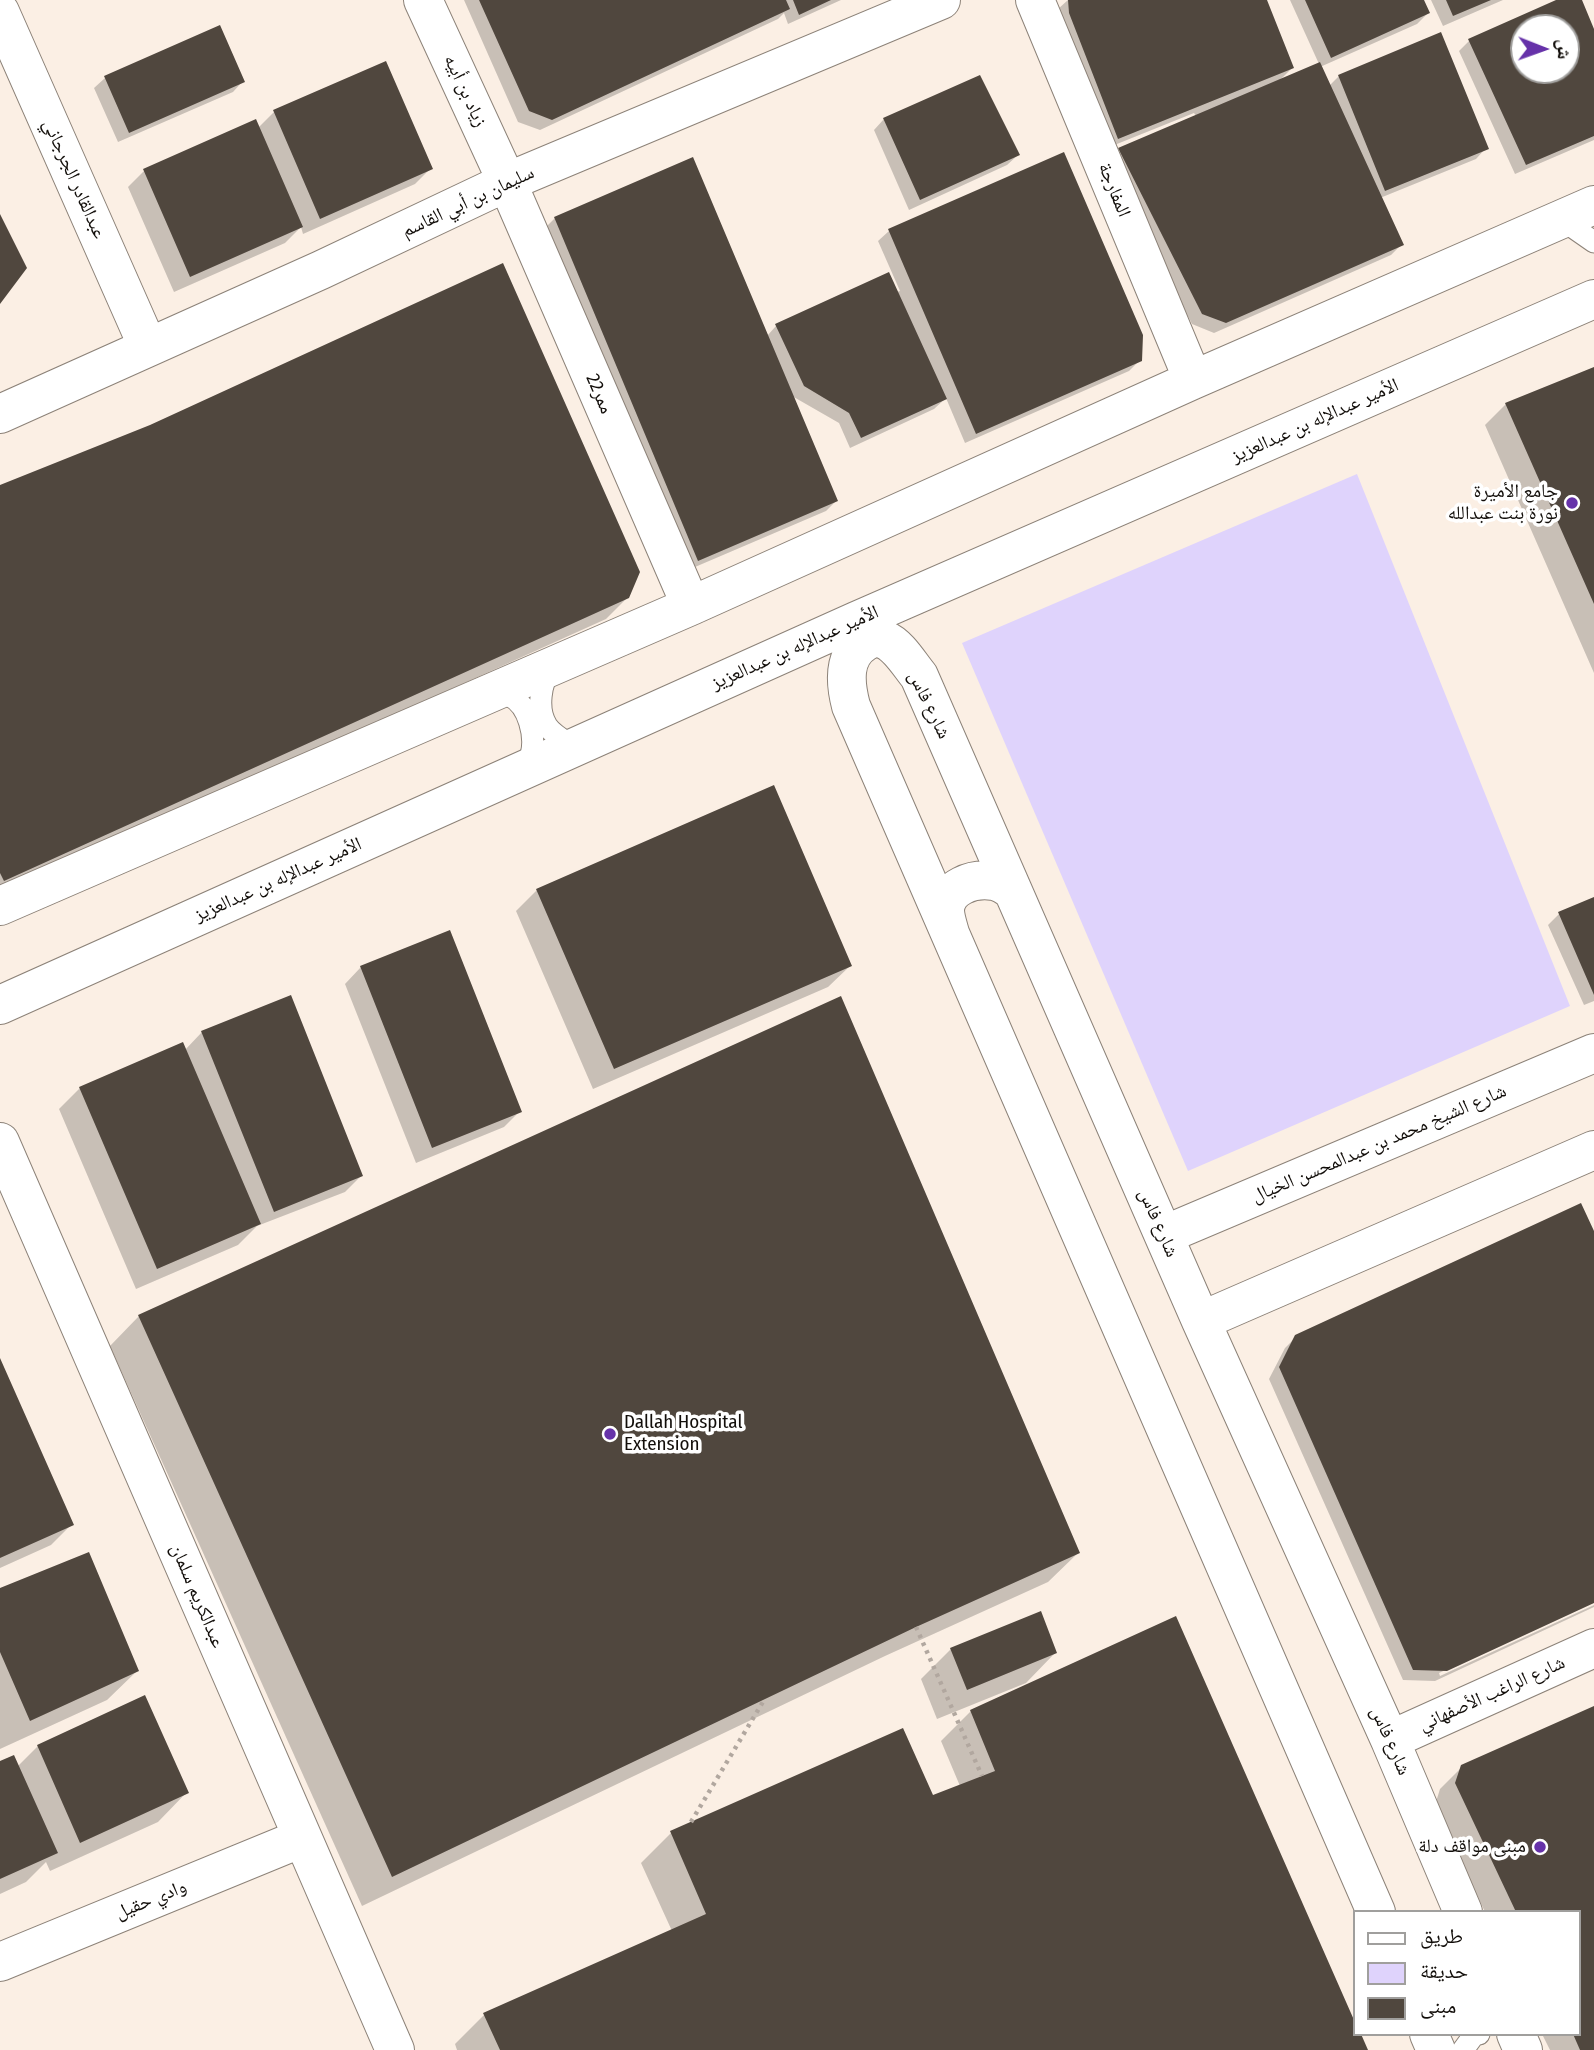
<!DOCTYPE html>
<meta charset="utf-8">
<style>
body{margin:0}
#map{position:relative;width:1594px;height:2050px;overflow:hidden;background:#fbefe4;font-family:"Fira Sans Condensed","Noto Naskh Arabic",sans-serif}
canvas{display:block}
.legend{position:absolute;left:1353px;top:1910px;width:228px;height:126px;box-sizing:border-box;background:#fff;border:2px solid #a09f9d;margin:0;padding:9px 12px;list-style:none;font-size:21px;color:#120e0a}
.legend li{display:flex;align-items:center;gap:14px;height:35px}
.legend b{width:35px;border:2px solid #a09f9d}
.north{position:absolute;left:1510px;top:14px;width:70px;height:70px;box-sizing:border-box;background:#fff;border:2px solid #a09f9d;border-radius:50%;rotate:91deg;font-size:19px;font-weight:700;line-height:28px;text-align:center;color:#120e0a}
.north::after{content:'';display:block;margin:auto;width:24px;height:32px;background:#6632a9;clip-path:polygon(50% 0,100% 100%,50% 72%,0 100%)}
</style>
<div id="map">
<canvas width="1594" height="2050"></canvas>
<ul class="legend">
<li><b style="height:9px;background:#fff"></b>طريق</li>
<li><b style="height:19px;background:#dfd3fc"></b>حديقة</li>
<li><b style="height:19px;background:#50473e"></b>مبنى</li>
</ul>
<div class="north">ش</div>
</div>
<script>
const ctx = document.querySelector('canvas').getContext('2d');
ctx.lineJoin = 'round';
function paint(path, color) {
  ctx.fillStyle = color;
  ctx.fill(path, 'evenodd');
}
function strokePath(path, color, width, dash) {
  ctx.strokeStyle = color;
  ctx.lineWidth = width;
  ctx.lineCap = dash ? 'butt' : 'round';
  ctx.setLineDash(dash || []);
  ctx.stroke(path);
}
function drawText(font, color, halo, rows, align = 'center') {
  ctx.font = font + ' "Fira Sans Condensed","Noto Naskh Arabic",sans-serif';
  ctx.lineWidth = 7;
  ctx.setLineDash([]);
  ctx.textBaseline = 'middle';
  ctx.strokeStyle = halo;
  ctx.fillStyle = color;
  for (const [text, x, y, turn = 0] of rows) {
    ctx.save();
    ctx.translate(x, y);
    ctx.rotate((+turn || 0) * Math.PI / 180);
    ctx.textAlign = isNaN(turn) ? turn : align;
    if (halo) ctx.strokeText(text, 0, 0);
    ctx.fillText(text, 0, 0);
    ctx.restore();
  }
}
paint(new Path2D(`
 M1357 474 1570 1006 1188 1171 962 643Z`), '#dfd3fc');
paint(new Path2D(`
 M464 0H841L788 24 784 13 778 19 540 130 518 122Z
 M1068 0H1265L1292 68 1280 80 1319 64 1290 0H1422L1428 13 1417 24 1320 67 1329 86 1339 76 1486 148 1476 159 1380 198 1402 244 1391 255 1214 333 1192 324 1108 160 1119 149 1196 116 1194 113 1107 148 1058 9Z
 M1431 0H1503L1443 26Z
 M1560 0H1580L1594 33V140L1515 174 1459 51 1469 41ZM1524 28H1566V70H1524Z
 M219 28 243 81 233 92 118 142 94 88 105 78Z
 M274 112 431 168 415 184 303 234 301 227 285 243 174 292 128 187 144 171 258 128Z
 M884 119 1018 155 1007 165 909 210 874 130Z
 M555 218 767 336 776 326 900 291 878 241 889 231 1140 360 1129 371 965 443 946 398 934 409 850 448 839 423 792 396 836 501 826 511 688 570 544 229Z
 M1594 369V673L1485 425 1506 404Z
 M150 427 628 597 606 619 0 893V487Z
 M537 890 850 966 828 987 593 1089 516 911Z
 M1594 899V1001L1584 1005 1548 925 1559 914Z
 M361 967 520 1111 504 1127 416 1163 345 984Z
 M202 1032 361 1176 345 1192 257 1226 238 1245 136 1289 59 1109 80 1088 185 1050Z
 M1594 1235V1601L1439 1673 1440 1676 1594 1605V1607L1435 1681 1403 1680 1269 1379 1285 1348 1297 1336Z
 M139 1316 1078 1553 1048 1582 885 1656 362 1906 110 1346Z
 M0 1362 72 1524 51 1545 0 1568Z
 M0 1590 137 1671 107 1700 0 1749Z
 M1175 1618 1354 2024V2034L1366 2050H457L455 2044 484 2015 672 1931 641 1863 671 1833 902 1730 932 1797 960 1786 941 1741 971 1711Z
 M951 1649 1055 1653 1026 1683 937 1719 921 1679Z
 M1594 1708V2050H1550L1542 2034H1578V1912H1485L1435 1805 1440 1789 1462 1767Z
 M38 1746 187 1792 158 1822 50 1871 46 1862 26 1882 0 1894V1763L17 1767Z`), '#0003');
paint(new Path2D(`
 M479 0H786L790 9 552 120 529 111Z
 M793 0H831L799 15Z
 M1068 0H1267L1294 68 1118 139 1069 13Z
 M1305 0H1424L1430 13 1331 58Z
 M1446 0H1491L1453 16Z
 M1556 0H1582L1594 29V136L1526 165 1468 39ZM1524 28H1566V70H1524Z
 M220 25 245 82 129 133 104 76Z
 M1441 32 1489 149 1385 191 1338 75Z
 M386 61 433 169 320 219 273 110Z
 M1320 62 1404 245 1226 323 1202 314 1118 148Z
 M980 75 1020 155 920 200 883 118Z
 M256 119 303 227 190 277 143 169Z
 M1064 152 1143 335 1142 361 976 434 888 229Z
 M693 157 838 501 698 561 554 217Z
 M0 214 27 268 0 304Z
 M503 263 640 572 629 598 4 881 0 873V485L150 425Z
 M889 272 947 399 861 438 849 413 804 386 775 324Z
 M1594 367V604L1505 403Z
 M774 785 852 966 614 1069 536 889Z
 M1594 897V995L1558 912Z
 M450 930 522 1112 432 1148 360 966Z
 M291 995 363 1176 274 1212 201 1031Z
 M841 996 1080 1553 916 1627 392 1877 138 1315Z
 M183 1042 261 1224 157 1269 79 1087Z
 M1581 1203 1594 1231V1603L1447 1671 1413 1670 1279 1367 1295 1335Z
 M0 1358 74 1525 0 1558Z
 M89 1552 139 1671 30 1721 0 1652V1588Z
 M1041 1611 1057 1653 967 1690 950 1648Z
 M1176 1616 1354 2020V2034H1361L1368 2050H500L483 2013 706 1914 670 1831 903 1728 933 1795 995 1771 970 1710Z
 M145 1695 189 1793 80 1843 37 1745Z
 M1594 1706V2050H1580L1573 2034H1578V1912H1516L1455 1783 1461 1765Z
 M14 1755 58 1853 0 1879V1761Z`), '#50473e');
const service = new Path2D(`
 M1556 224 1571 226 1594 242
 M551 667C541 683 536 709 547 726 553 735 565 741 574 747
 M494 691C499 693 506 694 510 696 529 705 536 737 531 755 529 760 526 765 523 770
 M1463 2050 1474 2035 1479 2034`);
const minor = new Path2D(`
 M423 0 507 182 691 606
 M1035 0 1193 380
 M0 12 148 347
 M0 414 321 270 507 182 941 0
 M0 906 691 606 1193 380 1594 205
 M950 933C948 926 945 917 945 910 946 887 973 878 993 881 1001 882 1007 887 1013 891
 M0 1005 856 621 1594 299
 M0 1142 395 2050
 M1164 1235 1594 1053
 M1201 1321 1594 1150
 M1390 1740 1594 1648
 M1376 1912 851 706C845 683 842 656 865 642 872 638 878 636 885 640 899 646 909 664 919 676L1201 1321 1390 1740 1463 1912
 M0 1962 302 1838
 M1429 2034 1436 2050
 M1516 2034 1523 2050`);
strokePath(service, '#8c8278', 23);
strokePath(minor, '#8c8278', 40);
strokePath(new Path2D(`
 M916 1627 982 1776
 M691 1822 764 1700`), '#b1a79f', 4.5, [3.5, 5]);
strokePath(service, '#fff', 21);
strokePath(minor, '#fff', 38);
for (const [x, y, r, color] of [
 [1572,503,7,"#6632a9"],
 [610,1434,7,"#6632a9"],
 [1540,1847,7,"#6632a9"]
]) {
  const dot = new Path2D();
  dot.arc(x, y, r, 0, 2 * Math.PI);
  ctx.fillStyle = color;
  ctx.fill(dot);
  strokePath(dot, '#fff', 2.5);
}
drawText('19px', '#120e0a', '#fff', [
 ["زياد بن أبيه",465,91,65],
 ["عبدالقادر الجرجاني",74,179,66],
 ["المفارجة",1114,190,68],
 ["سليمان بن أبي القاسم",468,202,-25],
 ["ممر22",599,394,67],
 ["الأمير عبدالإله بن عبدالعزيز",1315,421,-24],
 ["الأمير عبدالإله بن عبدالعزيز",795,648,-24],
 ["شارع فاس",929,705,64],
 ["الأمير عبدالإله بن عبدالعزيز",278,880,-24],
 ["شارع الشيخ محمد بن عبدالمحسن الخيال",1379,1144,-23],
 ["شارع فاس",1158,1223,66],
 ["عبدالكريم سلمان",197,1596,67],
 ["شارع الراغب الأصفهاني",1492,1694,-24],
 ["شارع فاس",1390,1741,66],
 ["وادي حقيل",151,1900,-22]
]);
drawText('19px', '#120e0a', '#fff', [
 ["جامع الأميرة",1558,492],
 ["نورة بنت عبدالله",1558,514],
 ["Dallah Hospital",624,1423,"left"],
 ["Extension",624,1445,"left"],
 ["مبنى مواقف دلة",1526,1847]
], 'right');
</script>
